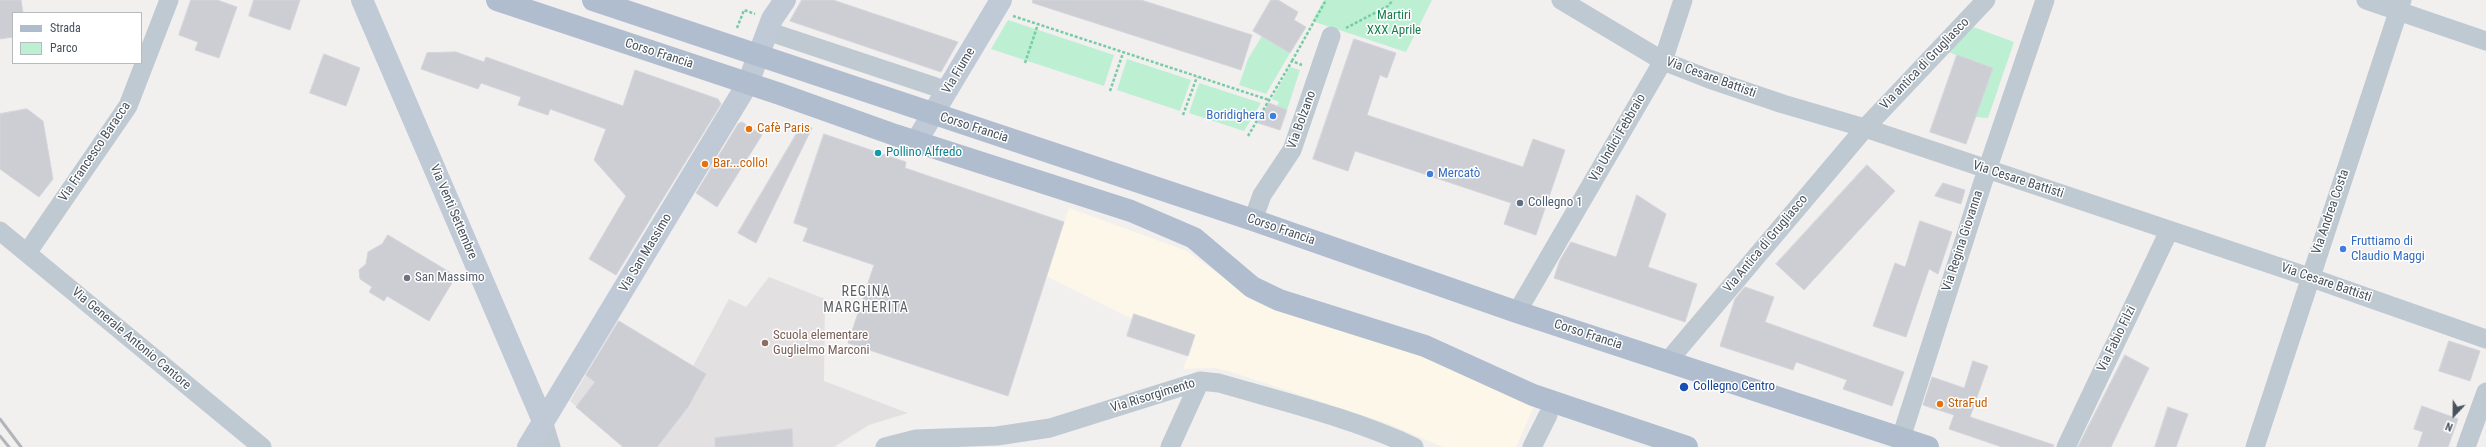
<!DOCTYPE html>
<meta charset="utf-8">
<style>
body{margin:0}
#map{position:relative;width:2486px;height:447px;overflow:hidden;background:#f2efef;font-family:"Roboto Condensed",sans-serif}
canvas{display:block}
.legend{position:absolute;left:12px;top:12px;width:130px;height:52px;box-sizing:border-box;background:#fff;border:1px solid #b5babe;margin:0;padding:5px 7px;list-style:none;font-size:12px;color:#47525d}
.legend li{display:flex;align-items:center;gap:8px;height:20px}
.legend b{width:20px;border:1px solid #b5babe}
.north{position:absolute;left:2434px;top:395px;width:40px;height:40px;-webkit-text-stroke:3px #fff;paint-order:stroke;rotate:202deg;font-size:11px;font-weight:700;line-height:16px;text-align:center;color:#47525d}
.north::after{content:'';display:block;margin:auto;width:14px;height:18px;background:#47525d;clip-path:polygon(50% 0,100% 100%,50% 72%,0 100%)}
</style>
<div id="map">
<canvas width="2486" height="447"></canvas>
<ul class="legend">
<li><b style="height:5px;background:#afbdce"></b>Strada</li>
<li><b style="height:11px;background:#bdefd2"></b>Parco</li>
</ul>
<div class="north">N</div>
</div>
<script>
const ctx = document.querySelector('canvas').getContext('2d');
ctx.lineJoin = 'round';
function paint(path, color) {
  ctx.fillStyle = color;
  ctx.fill(path, 'evenodd');
}
function strokePath(path, color, width, dash) {
  ctx.strokeStyle = color;
  ctx.lineWidth = width;
  ctx.lineCap = dash ? 'butt' : 'round';
  ctx.setLineDash(dash || []);
  ctx.stroke(path);
}
function drawText(font, color, halo, rows, align = 'center') {
  ctx.font = font + ' "Roboto Condensed",sans-serif';
  ctx.lineWidth = 3;
  ctx.setLineDash([]);
  ctx.textBaseline = 'middle';
  ctx.strokeStyle = halo;
  ctx.fillStyle = color;
  for (const [text, x, y, turn = 0] of rows) {
    ctx.save();
    ctx.translate(x, y);
    ctx.rotate((+turn || 0) * Math.PI / 180);
    ctx.textAlign = isNaN(turn) ? turn : align;
    if (halo) ctx.strokeText(text, 0, 0);
    ctx.fillText(text, 0, 0);
    ctx.restore();
  }
}
paint(new Path2D(`
 M1069 208 1187 251 1249 296 1407 346 1535 404 1516 447H1443L1389 424 1228 371 1214 368 1183 369 1195 335 1134 314 1132 319 1046 276Z`), '#fcf7e8');
paint(new Path2D(`
 M769 277 825 299 824 381 908 413 869 425 834 447H623L570 401 618 321 693 366 729 299 746 307Z`), '#e3e0e1');
paint(new Path2D(`
 M1324 0H1432L1406 52 1312 21Z
 M1008 20 1114 55 1104 86 991 49Z
 M1968 25 2014 42 1988 118 1975 117 1993 68 1945 51Z
 M1262 36 1290 53 1266 94 1239 85 1248 59Z
 M1127 59 1191 80 1180 111 1117 90Z
 M1290 67 1300 70 1287 110 1277 106 1279 102 1272 99Z
 M1199 83 1261 103 1244 131 1189 113Z`), '#bdefd2');
const building = new Path2D(`
 M0 0H21L23 13H13V37L0 39Z
 M191 0H217L237 7 219 58 195 50 198 42 179 35Z
 M254 0H300L290 30 249 16Z
 M802 0H833L958 42 941 72 790 21Z
 M1033 0H1141L1252 35 1241 70 1033 3Z
 M1271 0H1278L1298 12 1294 20 1306 27 1290 53 1253 31Z
 M1354 39 1396 53 1387 78 1380 75 1367 115 1523 167 1533 139 1565 150 1536 235 1504 224 1511 203 1355 151 1348 171 1313 159Z
 M456 52 484 62 486 57 623 106 635 70 718 99 721 104 616 275 589 259 626 196 594 160 606 129 550 109 548 115 518 105 521 97 481 83 478 89 421 69 427 53Z
 M324 54 360 68 346 106 310 93Z
 M1957 55 1993 68 1966 144 1930 132Z
 M1269 103 1287 110 1280 130 1258 123Z
 M27 109 43 121 53 179 39 197 0 169V114Z
 M742 122 762 135 717 207 696 193 738 124Z
 M803 123 812 128 756 243 738 233Z
 M824 134 906 162 905 168 1064 222 1008 396 848 343 874 265 803 241 808 228 794 223Z
 M1867 165 1895 191 1804 290 1776 264Z
 M1943 183 1965 190 1961 204 1935 196Z
 M1637 195 1666 214 1648 267 1697 284 1685 322 1554 278 1560 260 1571 242 1616 257Z
 M1920 221 1952 232 1938 274 1929 269 1906 337 1873 326 1895 263 1905 267Z
 M388 235 456 276 429 321 387 296 384 301 369 292 372 287 360 279 359 270 366 264 368 252 382 244Z
 M1745 287 1774 297 1765 322 1904 372 1892 406 1843 389 1847 380 1796 362 1793 370 1720 346 1735 299Z
 M1134 314 1195 335 1188 356 1127 336Z
 M619 321 706 374 688 407 657 447H623L576 407 595 382 586 375Z
 M2449 341 2480 351 2470 381 2439 371Z
 M2125 355 2149 368 2111 447H2078Z
 M1973 361 1988 366 1970 417 2054 445 2053 447H2002L1949 429 1954 415 1923 405 1932 377 1964 388Z
 M2422 406 2458 419 2448 447H2418L2423 432 2414 429Z
 M2168 407 2188 414 2176 447H2155Z
 M792 429 793 447H715V438Z`);
paint(building, '#ccced4');
strokePath(building, '#d3d5db', 1);
strokePath(new Path2D(`
 M1013 16 1269 100
 M737 28 744 10 755 14
 M1346 28 1388 6 1393 0
 M1292 61 1326 0
 M1025 63 1038 24
 M1110 91 1123 53
 M1183 115 1197 77
 M1248 136 1292 61 1302 65`), '#75cda5', 2.5, [3, 2]);
strokePath(new Path2D(`
 M1561 0 1663 61 1709 79 1783 104 1865 128 2309 277 2486 339
 M2366 0 2486 41
 M767 31 948 91
 M1253 220 1262 195 1292 150 1331 36
 M0 231 262 447
 M27 253 128 106 169 0
 M1517 312 1663 61 1683 0
 M1668 361 1865 128 1986 0
 M543 421 551 447
 M1901 438 1982 185 2045 0
 M885 447 916 439 997 436 1050 428 1200 381 1219 383C1284 402 1352 418 1414 447
 M1170 447 1200 381
 M1532 447 1548 415
 M2066 447 2169 231
 M2255 447 2402 0
 M2466 447 2486 392`), '#bfc9d1', 19);
strokePath(new Path2D(`
 M362 0 543 421
 M916 142 1001 0
 M528 447 748 83 772 19 785 0`), '#c0cad6', 22);
strokePath(new Path2D(`
 M497 0 780 94 895 135 1131 211 1194 238 1252 287 1279 300 1425 346 1533 395 1687 447
 M593 0 1253 220 1517 312 1928 447`), '#afbdce', 22);
strokePath(new Path2D(`
 M0 419 21 447
 M0 436 9 447`), '#b1b4b9', 3);
for (const [x, y, r, color] of [
 [1273,116,4,"#3f7fe0"],
 [749,129,4,"#e8710a"],
 [878,153,4,"#0f9aa8"],
 [705,164,4,"#e8710a"],
 [1430,174,4,"#3f7fe0"],
 [1520,203,4,"#5c6f8a"],
 [2343,249,4,"#3f7fe0"],
 [407,278,4,"#6b7280"],
 [765,343,4,"#8d6e63"],
 [1684,387,5,"#1a4fb4"],
 [1940,404,4,"#e8710a"]
]) {
  const dot = new Path2D();
  dot.arc(x, y, r, 0, 2 * Math.PI);
  ctx.fillStyle = color;
  ctx.fill(dot);
  strokePath(dot, '#fff', 1.5);
}
drawText('13px', '#177f4f', '#fff', [
 ["Martiri",1394,16],
 ["XXX Aprile",1394,31]
]);
drawText('13px', '#47525d', '#fff', [
 ["Corso Francia",659,54,18],
 ["Via antica di Grugliasco",1925,64,-46],
 ["Via Fiume",959,71,-59],
 ["Via Cesare Battisti",1711,78,20],
 ["Via Bolzano",1302,120,-70],
 ["Corso Francia",974,128,18],
 ["Via Undici Febbraio",1618,138,-60],
 ["Via Francesco Baracca",95,152,-56],
 ["Via Cesare Battisti",2018,180,18],
 ["Via Venti Settembre",453,212,67],
 ["Via Andrea Costa",2331,212,-71],
 ["Corso Francia",1281,230,19],
 ["Via Regina Giovanna",1963,241,-72],
 ["Via Antica di Grugliasco",1766,244,-50],
 ["Via San Massimo",646,253,-59],
 ["Via Cesare Battisti",2326,283,19],
 ["Corso Francia",1588,335,18],
 ["Via Generale Antonio Cantore",131,339,40],
 ["Via Fabio Filzi",2117,339,-64],
 ["Via Risorgimento",1153,396,-17]
]);
drawText('13px', '#366cbe', '#fff', [
 ["Boridighera",1265,116,"right"],
 ["Mercatò",1438,174],
 ["Fruttiamo di",2351,242],
 ["Claudio Maggi",2351,257]
], 'left');
drawText('13px', '#c56008', '#fff', [
 ["Cafè Paris",757,129],
 ["Bar...collo!",713,164],
 ["StraFud",1948,404]
], 'left');
drawText('13px', '#0d838f', '#fff', [
 ["Pollino Alfredo",886,153]
], 'left');
drawText('13px', '#4e5e75', '#fff', [
 ["Collegno 1",1528,203]
], 'left');
drawText('13px', '#5b616d', '#fff', [
 ["San Massimo",415,278]
], 'left');
drawText('13px', '#785e54', '#fff', [
 ["Scuola elementare",773,336],
 ["Guglielmo Marconi",773,351]
], 'left');
drawText('13px', '#164399', '#fff', [
 ["Collegno Centro",1693,387]
], 'left');
ctx.letterSpacing = '1px';
drawText('14px', '#5b5f64', '#fff', [
 ["REGINA",866,292],
 ["MARGHERITA",866,308]
]);
ctx.letterSpacing = '0px';
</script>
